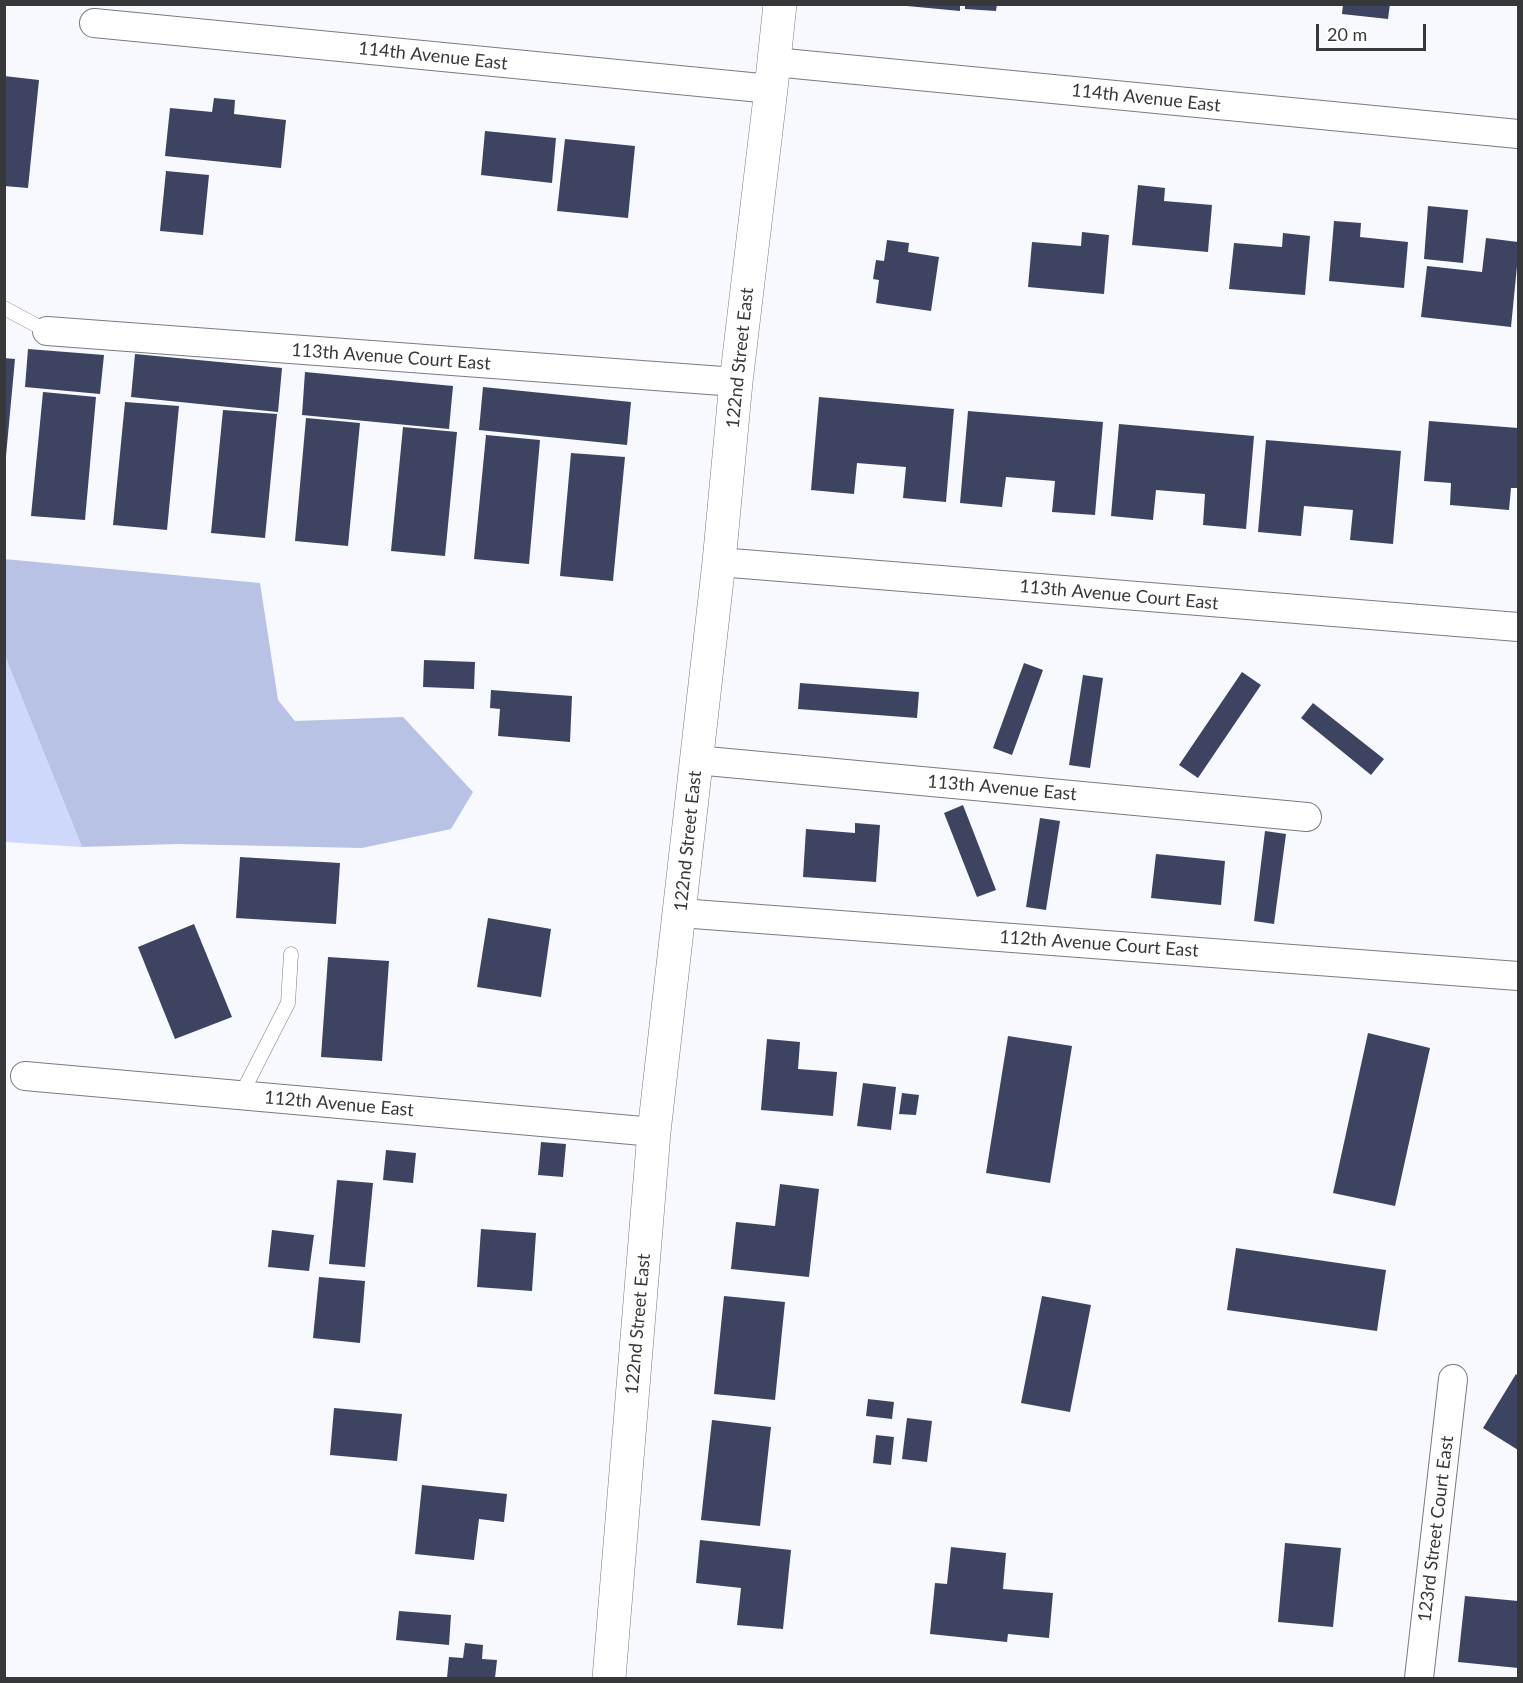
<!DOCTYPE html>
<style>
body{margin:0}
#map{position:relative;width:1523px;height:1683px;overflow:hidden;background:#f7f9fe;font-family:Lato,sans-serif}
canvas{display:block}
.frame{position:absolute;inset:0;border:6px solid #37383a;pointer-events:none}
.scale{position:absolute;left:1316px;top:24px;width:110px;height:27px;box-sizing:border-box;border:3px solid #37383a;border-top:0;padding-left:8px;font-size:18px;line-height:21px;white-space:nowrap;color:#37383a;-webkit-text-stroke:4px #fff;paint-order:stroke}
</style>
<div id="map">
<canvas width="1523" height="1683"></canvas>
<div class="frame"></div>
<div class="scale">20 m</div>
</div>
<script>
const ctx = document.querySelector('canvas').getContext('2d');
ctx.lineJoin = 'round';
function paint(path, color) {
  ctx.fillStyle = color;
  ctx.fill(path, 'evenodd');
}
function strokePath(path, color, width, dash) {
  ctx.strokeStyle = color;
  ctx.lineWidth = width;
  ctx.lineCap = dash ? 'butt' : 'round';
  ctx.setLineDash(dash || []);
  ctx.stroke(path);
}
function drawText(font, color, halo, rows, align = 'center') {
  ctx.font = font + ' Lato,sans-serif';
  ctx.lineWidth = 6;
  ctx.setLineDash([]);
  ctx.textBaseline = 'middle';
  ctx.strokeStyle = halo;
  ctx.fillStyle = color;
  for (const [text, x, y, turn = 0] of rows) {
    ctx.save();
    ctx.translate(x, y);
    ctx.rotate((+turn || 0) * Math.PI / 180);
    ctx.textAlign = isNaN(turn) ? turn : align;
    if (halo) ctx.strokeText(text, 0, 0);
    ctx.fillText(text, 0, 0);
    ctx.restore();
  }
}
paint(new Path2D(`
 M5 656 82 847 5 842Z`), '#ced8fa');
paint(new Path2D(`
 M4 559 260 583 278 700 295 721 403 717 473 792 451 829 362 848 178 844 82 847 5 656Z`), '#b8c2e5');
paint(new Path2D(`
 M907 4H960V11L907 6Z
 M965 4H997L996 11 965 9Z
 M1343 4H1390L1388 19 1342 14Z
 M4 76 39 80 28 188 4 186Z
 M214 98 235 100 234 114 286 120 281 168 165 156 170 108 212 112Z
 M485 131 556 138 552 183 481 175Z
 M565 139 635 146 628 218 557 211Z
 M166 171 209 175 203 235 160 231Z
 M1138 185 1165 188 1164 201 1212 205 1208 252 1132 245Z
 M1428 206 1468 210 1463 263 1424 259Z
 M1334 221 1361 223 1360 237 1408 242 1404 288 1329 281Z
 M1082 232 1109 235 1104 294 1028 287 1032 242 1081 246Z
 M1283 233 1310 236 1305 295 1229 289 1234 243 1282 247Z
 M1486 238 1518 242V256L1511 327 1421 317 1427 266 1482 272Z
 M887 240 909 243 908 252 939 257 931 311 876 303 879 280 873 279 876 260 884 261Z
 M28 349 104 355 100 394 25 387Z
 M135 354 282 368 278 412 131 397Z
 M4 358 15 359 6 456H4Z
 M305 372 453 386 449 429 302 415Z
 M483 387 631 402 627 445 479 430Z
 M43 392 96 397 85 520 31 516Z
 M819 397 954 409 946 502 903 498 906 467 857 463 854 494 811 490Z
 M125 402 179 406 167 530 113 525Z
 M223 410 277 414 265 538 211 533Z
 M968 411 1103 422 1095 515 1052 512 1055 481 1006 477 1002 507 960 503Z
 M306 418 360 423 348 546 295 541Z
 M1429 421 1518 428V488H1511L1509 510 1450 505 1451 483 1424 481Z
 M1119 424 1254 436 1246 529 1203 525 1205 494 1156 490 1153 520 1111 516Z
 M403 427 457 432 445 556 391 551Z
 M486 435 540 440 529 564 474 559Z
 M1266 440 1401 451 1393 544 1350 540 1353 510 1304 506 1301 536 1258 532Z
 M571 453 625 457 613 581 560 576Z
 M424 660 475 662 474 689 423 687Z
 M1024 663 1043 670 1012 755 993 748Z
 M1242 672 1261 685 1198 778 1179 765Z
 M1083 675 1103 678 1090 768 1069 765Z
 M800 683 919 692 917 718 798 709Z
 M491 690 572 696 570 742 498 736 500 709 490 708Z
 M1313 703 1384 759 1371 775 1301 718Z
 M963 805 996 890 977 897 944 813Z
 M1040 818 1060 821 1046 910 1026 907Z
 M855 823 880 825 876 882 803 877 806 829 855 833Z
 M1265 831 1286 834 1274 924 1254 921Z
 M1156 854 1225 861 1221 905 1151 898Z
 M240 857 340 863 336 924 236 918Z
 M488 918 551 929 541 997 477 987Z
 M194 924 232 1017 175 1039 138 947Z
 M328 957 389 961 382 1061 321 1057Z
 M1368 1033 1430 1048 1395 1206 1333 1193Z
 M1008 1036 1072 1046 1050 1183 986 1173Z
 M767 1039 800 1042 798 1069 837 1072 833 1116 761 1110Z
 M863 1083 896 1087 891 1130 857 1126Z
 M902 1093 919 1095 916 1115 899 1114Z
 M541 1142 566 1144 563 1177 538 1175Z
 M386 1150 416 1153 413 1183 383 1180Z
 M337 1180 373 1183 365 1267 329 1264Z
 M780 1184 819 1189 809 1277 731 1269 736 1222 775 1226Z
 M481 1229 536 1233 532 1291 477 1287Z
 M272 1230 314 1235 309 1271 268 1267Z
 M1236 1248 1386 1270 1377 1331 1227 1310Z
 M319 1277 365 1281 360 1343 313 1338Z
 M724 1296 785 1302 775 1400 714 1394Z
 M1042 1296 1091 1305 1070 1412 1021 1403Z
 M1516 1374 1518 1376V1450L1483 1428Z
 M868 1399 894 1402 892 1419 866 1416Z
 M334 1408 402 1414 397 1461 330 1455Z
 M907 1418 932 1421 927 1462 902 1459Z
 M712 1420 771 1427 760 1526 701 1520Z
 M876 1435 894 1437 891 1465 873 1463Z
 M422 1485 507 1494 504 1522 479 1519 474 1560 415 1554Z
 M700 1540 791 1550 783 1629 737 1625 741 1588 696 1583Z
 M1285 1543 1341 1548 1333 1627 1278 1622Z
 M951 1547 1006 1553 1003 1589 1053 1593 1049 1638 1008 1634 1007 1642 930 1634 935 1583 947 1584Z
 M1465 1596 1518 1601V1668L1458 1662Z
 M399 1611 451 1615 449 1645 396 1640Z
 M465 1643 483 1645 482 1659 497 1660 495 1678H447L449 1657 463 1658Z`), '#3c4461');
const lane = new Path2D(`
 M4 308 47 331
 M241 1095 288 1003 291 954`);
const street = new Path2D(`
 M94 23 771 89
 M774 62 1518 134
 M47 331 736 382
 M719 562 1518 627
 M696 760 1307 817
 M680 913 1518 976
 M25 1076 654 1132
 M1419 1678 1453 1379`);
const secondary = new Path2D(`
 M609 1678 654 1132 719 562 736 382 771 89 780 4`);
strokePath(lane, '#797b81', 15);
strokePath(street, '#797b81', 30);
strokePath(secondary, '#797b81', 34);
strokePath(lane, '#fff', 14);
strokePath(street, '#fff', 28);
strokePath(secondary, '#fff', 33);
drawText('18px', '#37383a', '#fff', [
 ["114th Avenue East",433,56,6],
 ["114th Avenue East",1146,98,6],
 ["113th Avenue Court East",391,357,4],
 ["122nd Street East",740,358,-84],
 ["113th Avenue Court East",1119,595,5],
 ["113th Avenue East",1002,788,5],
 ["122nd Street East",688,841,-84],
 ["112th Avenue Court East",1099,944,4],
 ["112th Avenue East",339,1104,5],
 ["122nd Street East",638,1324,-85],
 ["123rd Street Court East",1436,1529,-83]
]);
</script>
